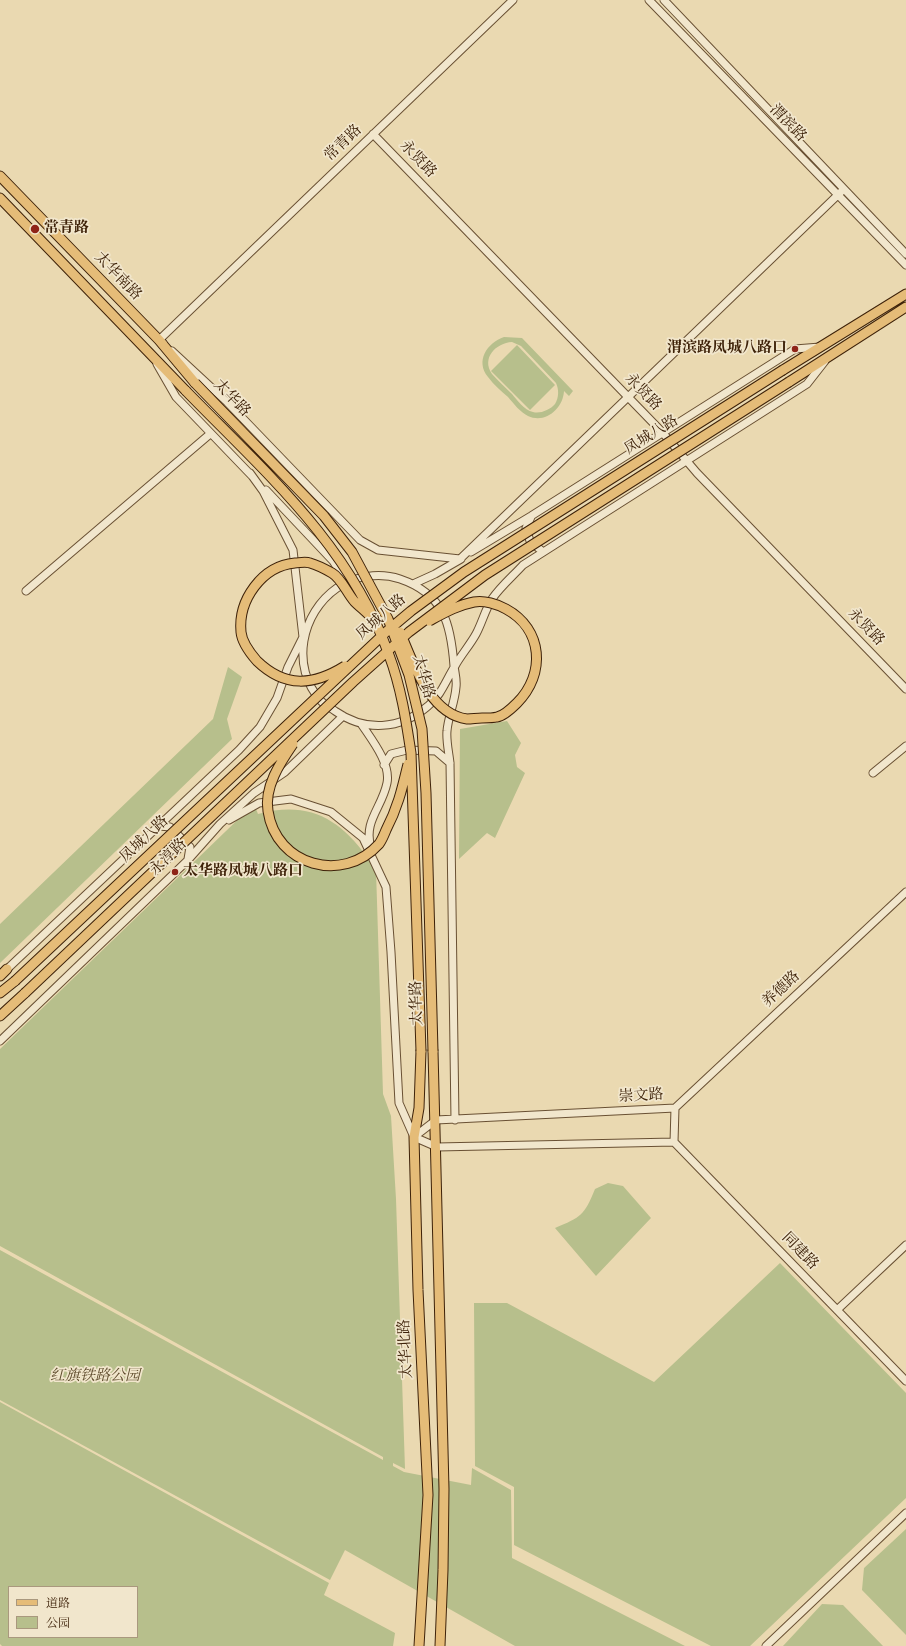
<!DOCTYPE html>
<meta charset="utf-8">
<style>
body{margin:0}
#map{position:relative;width:906px;height:1646px;overflow:hidden;background:#ead9b1;font-family:Vollkorn,"Noto Serif SC",serif}
canvas{display:block}
.legend{position:absolute;left:8px;top:1586px;width:130px;height:52px;box-sizing:border-box;background:#f1e6cc;border:1px solid #a9987e;margin:0;padding:5px 7px;list-style:none;font-size:12px;color:#3e2209}
.legend li{display:flex;align-items:center;gap:8px;height:20px}
.legend b{width:20px;border:1px solid #a9987e}
</style>
<div id="map">
<canvas width="906" height="1646"></canvas>
<ul class="legend">
<li><b style="height:5px;background:#e5bc78"></b>道路</li>
<li><b style="height:11px;background:#b7bf8c"></b>公园</li>
</ul>
</div>
<script>
const ctx = document.querySelector('canvas').getContext('2d');
ctx.lineJoin = 'round';
function paint(path, color) {
  ctx.fillStyle = color;
  ctx.fill(path, 'evenodd');
}
function strokePath(path, color, width, dash) {
  ctx.strokeStyle = color;
  ctx.lineWidth = width;
  ctx.lineCap = dash ? 'butt' : 'round';
  ctx.setLineDash(dash || []);
  ctx.stroke(path);
}
function drawText(font, color, halo, rows, align = 'center') {
  ctx.font = font + ' Vollkorn,"Noto Serif SC",serif';
  ctx.lineWidth = 3.5;
  ctx.setLineDash([]);
  ctx.textBaseline = 'middle';
  ctx.strokeStyle = halo;
  ctx.fillStyle = color;
  for (const [text, x, y, turn = 0] of rows) {
    ctx.save();
    ctx.translate(x, y);
    ctx.rotate((+turn || 0) * Math.PI / 180);
    ctx.textAlign = isNaN(turn) ? turn : align;
    if (halo) ctx.strokeText(text, 0, 0);
    ctx.fillText(text, 0, 0);
    ctx.restore();
  }
}
paint(new Path2D(`
 M504 337 522 338 573 391 569 396 564 391C563 409 545 424 528 416 520 412 514 404 508 397 501 391 494 385 488 377 475 361 487 343 504 337ZM512 342 521 346 556 383C559 389 559 398 555 404 550 410 540 414 533 412 524 410 517 400 512 394 505 387 498 381 492 374 481 358 496 343 512 342Z
 M517 345 555 385 530 410 491 371Z
 M228 667 242 677 227 719 232 739 0 963V924L213 719Z
 M507 721 521 743 515 755 517 767 525 773 495 838 487 833 459 859 460 729Z
 M254 804 258 814C307 801 338 817 367 857L368 856 376 870 383 1094 391 1116 396 1199 405 1469 393 1463V1466L404 1472 471 1485 472 1468 511 1490 512 1558 685 1646H515L345 1550 330 1580 0 1400V1250L383 1460V1457L0 1246V1049Z
 M608 1183 623 1186 651 1218 596 1276 555 1228C581 1217 584 1216 595 1189Z
 M780 1263 906 1393V1498L750 1646H711L514 1545V1487L475 1466 474 1303H507L654 1382Z
 M0 1402 329 1583 324 1595 395 1633 393 1646H2L0 1644ZM9 1587H137V1637H9Z
 M906 1529V1635L862 1590 864 1568Z
 M822 1604 843 1605 883 1646H783Z`), '#b7bf8c');
const minor = new Path2D(`
 M649 0 906 265
 M664 0 906 254
 M373 134 662 432 697 473 906 689
 M163 343 159 340 513 0
 M172 351 227 402 360 540 378 550 460 559 844 189
 M157 364 176 397 252 476
 M266 490 333 561 346 582
 M531 517 526 528 530 541 543 552
 M471 552 531 516 795 349 820 347
 M413 584 435 574 461 559
 M26 591 210 434
 M362 725C372 740 391 764 387 783 382 808 363 821 371 848
 M384 765 391 754 407 750 436 751 450 763
 M873 773 906 746
 M229 820 259 803 291 799 331 812 363 838 386 887 391 952 399 1103 414 1137
 M159 826 170 827 190 847 188 859
 M4 972 239 750 260 727 277 698 288 667 303 637 293 550 263 491 250 473
 M0 1041 188 860 220 824 254 793 285 772 343 716
 M675 1108 906 892
 M455 1120 450 763C449 753 446 741 447 731 448 717 455 702 456 687 457 680 455 673 454 666 451 624 444 594 400 579 379 572 355 576 337 588 301 613 290 667 321 701 325 705 331 708 335 711 365 732 400 730 428 706 441 696 446 680 455 666 461 655 470 645 476 634 482 623 485 610 492 599 500 587 513 576 523 565L807 384 825 361
 M414 1137 437 1147 674 1142 675 1108
 M414 1137 436 1120 675 1108
 M674 1142 906 1381
 M837 1310 906 1245
 M766 1646 906 1513`);
const major = new Path2D(`
 M0 176 159 340 195 383
 M0 198 186 391
 M783 370 906 294
 M789 382 906 307
 M0 976 7 969
 M0 993 15 981
 M0 1016 25 993
 M433 1051 444 1489 443 1570 440 1646
 M419 1646 428 1495 418 1290 414 1137 419 1108 421 1051`);
strokePath(minor, '#695033', 9);
strokePath(major, '#3e2209', 11);
strokePath(minor, '#f1e6cc', 7);
strokePath(major, '#e5bc78', 9);
const majorBridge = new Path2D(`
 M195 383 324 516 352 552 388 619 409 675 422 729 426 793 433 1051
 M186 391C265 472 350 545 389 655 401 687 406 720 411 753L421 1051
 M400 632C413 662 429 714 467 719 472 719 477 718 482 718 487 718 493 718 497 717 504 716 512 708 517 703 546 674 543 629 506 609 497 604 484 600 474 602 458 605 444 613 429 621
 M345 666C313 686 285 688 257 661 250 653 242 643 241 632 238 600 262 566 295 563 299 563 305 561 310 563 317 565 325 569 332 573 341 578 347 593 354 601 359 606 365 611 370 616
 M293 744C280 763 264 787 268 811 276 866 343 884 379 844 382 840 384 835 386 830 398 807 402 789 408 764
 M15 981 386 632 411 611 464 572 783 370
 M25 993 353 682 409 632 485 575 789 382`);
strokePath(majorBridge, '#3e2209', 11, []);
strokePath(majorBridge, '#e5bc78', 9);
for (const [x, y, r, color] of [
 [35,229,5,"#8f2418"],
 [795,349,4,"#8f2418"],
 [175,872,4,"#8f2418"]
]) {
  const dot = new Path2D();
  dot.arc(x, y, r, 0, 2 * Math.PI);
  ctx.fillStyle = color;
  ctx.fill(dot);
  strokePath(dot, '#f1e6cc', 1.5);
}
drawText('15px', '#3e2209', '#f1e6cc', [
 ["渭滨路",787,124,46],
 ["常青路",344,144,-44],
 ["永贤路",417,160,46],
 ["太华南路",117,277,46],
 ["永贤路",642,393,46],
 ["太华路",231,399,46],
 ["凤城八路",652,436,-32],
 ["凤城八路",382,618,-41],
 ["永贤路",865,628,46],
 ["太华路",422,677,74],
 ["凤城八路",145,840,-43],
 ["永淳路",169,858,-45],
 ["养德路",782,990,-43],
 ["太华路",418,1003,-92],
 ["崇文路",641,1097,-3],
 ["同建路",799,1252,46],
 ["太华北路",407,1349,-93]
]);
drawText('bold 15px', '#3e2209', '#f1e6cc', [
 ["常青路",44,229],
 ["渭滨路凤城八路口",787,349,"right"],
 ["太华路凤城八路口",183,872]
], 'left');
drawText('italic 15px', '#5c492a', '#f1e6cc', [
 ["红旗铁路公园",95,1377]
]);
</script>
